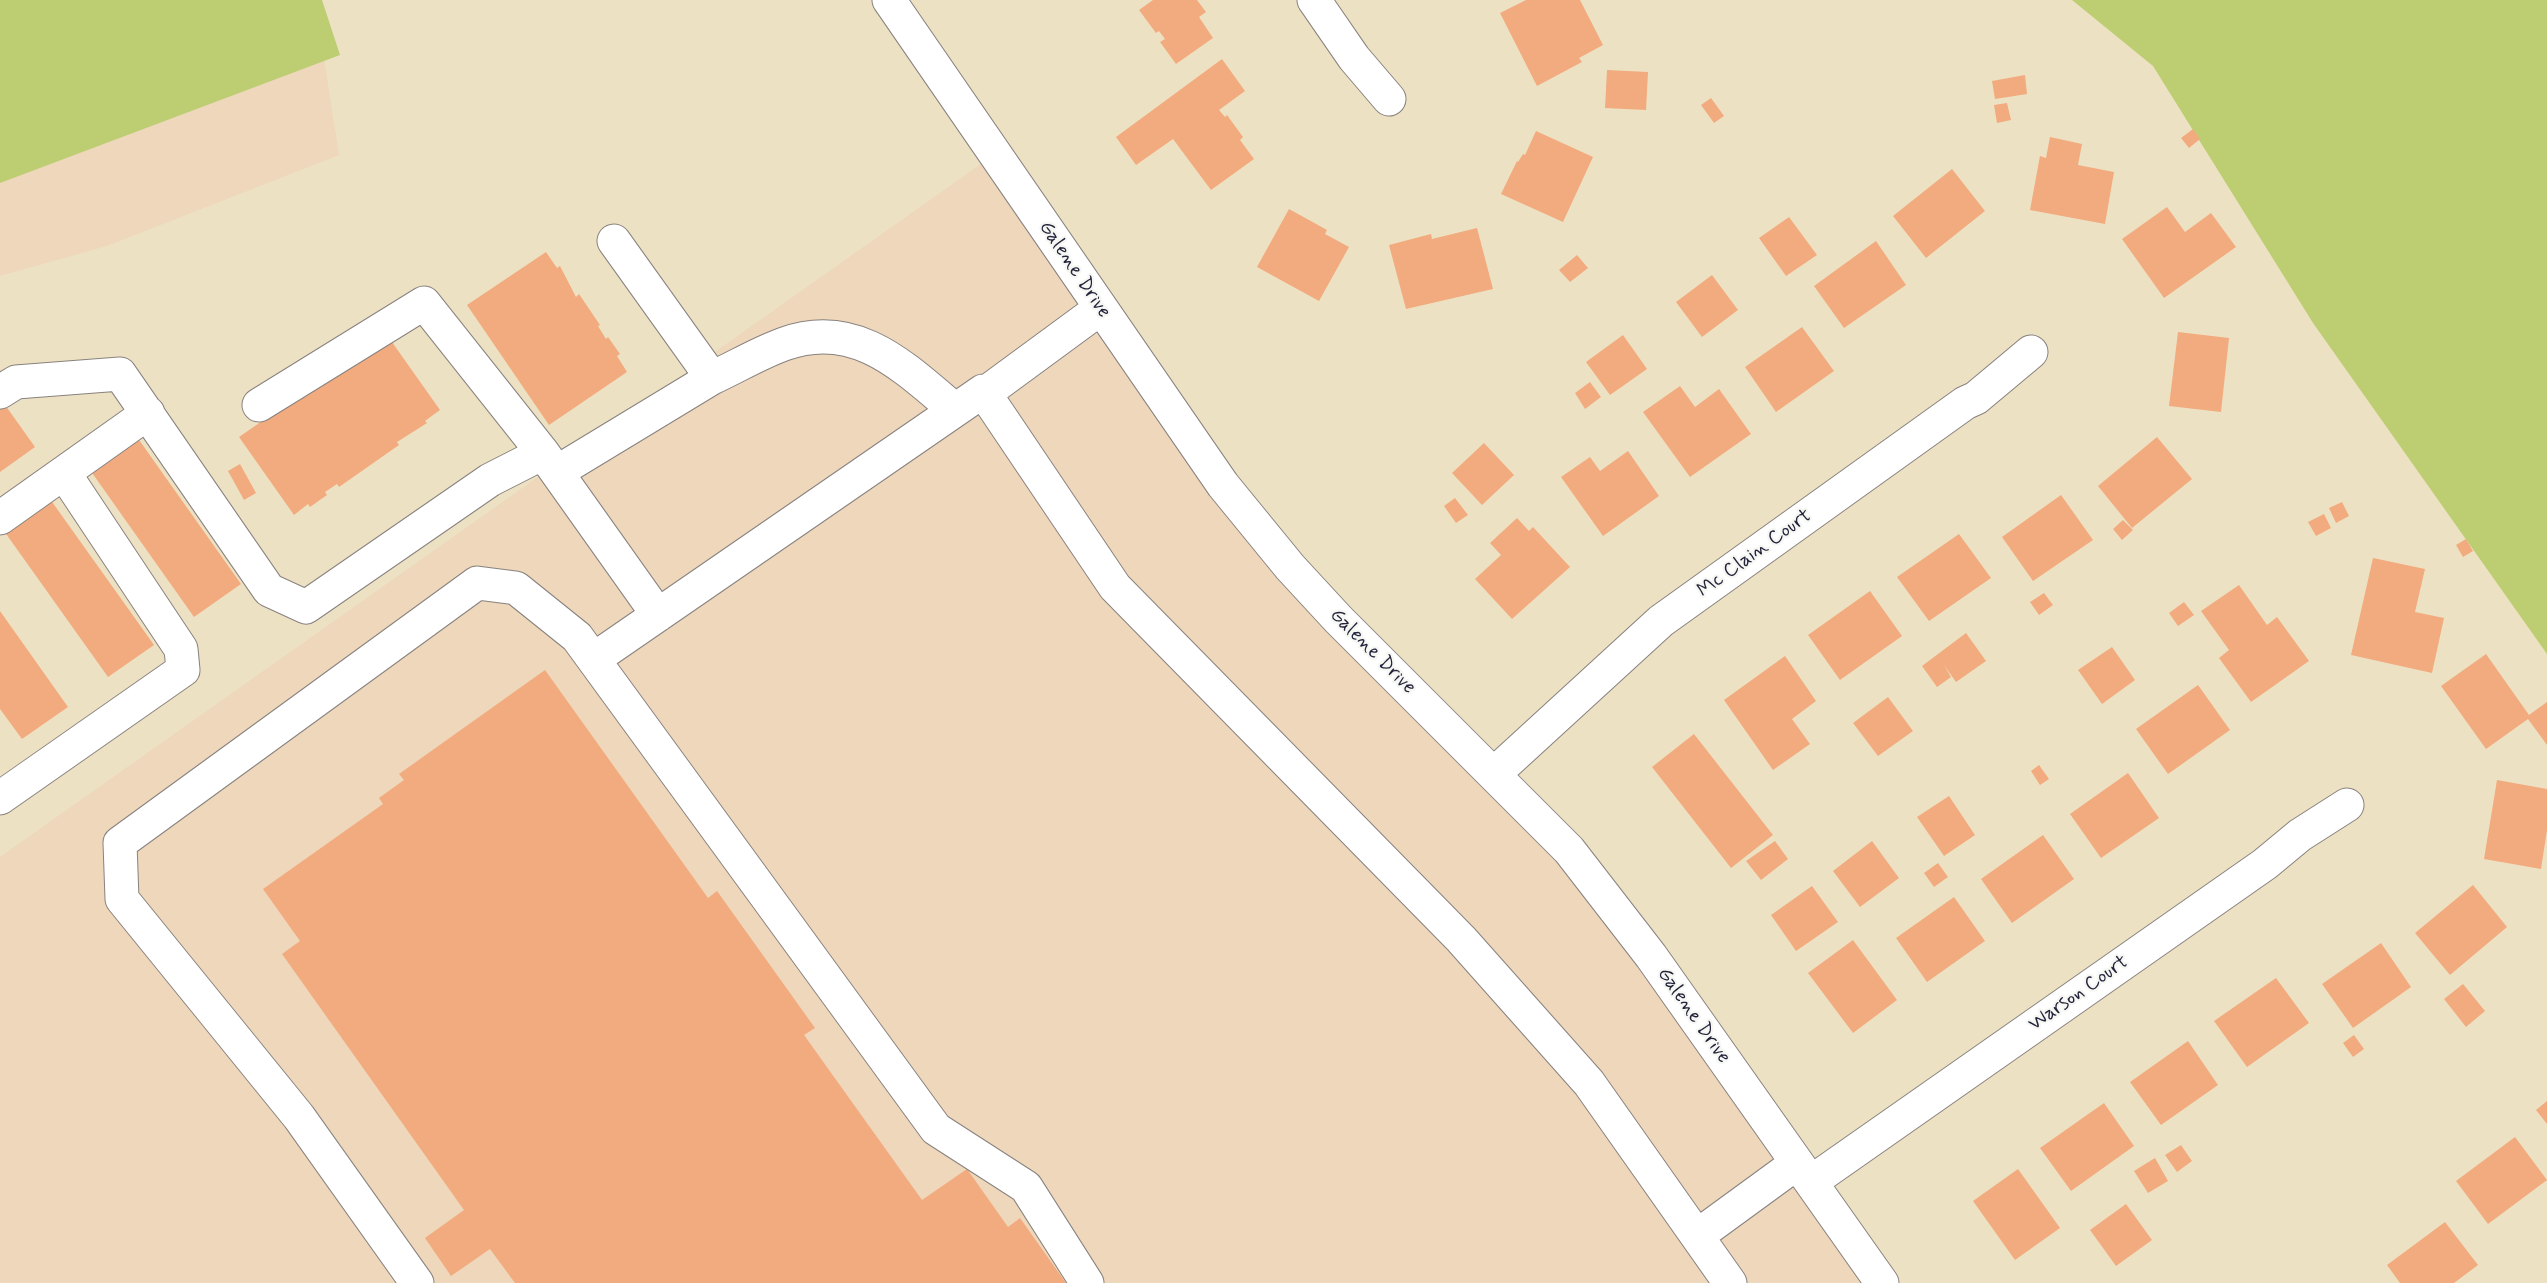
<!DOCTYPE html>
<style>
body{margin:0}
canvas{display:block;background:#ede1c3}
</style>
<canvas width="2547" height="1283"></canvas>
<script>
const ctx = document.querySelector('canvas').getContext('2d');
ctx.lineJoin = 'round';
function paint(path, color) {
  ctx.fillStyle = color;
  ctx.fill(path, 'evenodd');
}
function strokePath(path, color, width, dash) {
  ctx.strokeStyle = color;
  ctx.lineWidth = width;
  ctx.lineCap = dash ? 'butt' : 'round';
  ctx.setLineDash(dash || []);
  ctx.stroke(path);
}
function drawText(font, color, halo, rows, align = 'center') {
  ctx.font = font + ' Mynerve,sans-serif';
  ctx.lineWidth = 4.5;
  ctx.setLineDash([]);
  ctx.textBaseline = 'middle';
  ctx.strokeStyle = halo;
  ctx.fillStyle = color;
  for (const [text, x, y, turn = 0] of rows) {
    ctx.save();
    ctx.translate(x, y);
    ctx.rotate((+turn || 0) * Math.PI / 180);
    ctx.textAlign = isNaN(turn) ? turn : align;
    if (halo) ctx.strokeText(text, 0, 0);
    ctx.fillText(text, 0, 0);
    ctx.restore();
  }
}
paint(new Path2D(`
 M0 0H315L339 155 107 246 0 276Z
 M995 154 1223 485 1494 774 1883 1283H0V857Z`), '#eed7bb');
paint(new Path2D(`
 M0 0H322L340 55 0 183Z
 M2072 0H2547V654L2313 323 2153 66Z`), '#bcce71');
paint(new Path2D(`
 M1153 0H1197L1206 12 1199 17 1213 38 1176 64 1160 42 1165 39 1159 31 1156 33 1139 10Z
 M1526 0H1580L1603 45 1579 58 1582 62 1537 86 1500 13Z
 M1222 59 1245 91 1219 110 1225 117 1227 115 1243 137 1240 140 1254 159 1211 190 1173 139 1136 165 1116 137Z
 M1607 70 1648 72 1646 110 1605 108Z
 M2025 75 2027 94 1995 99 1992 81Z
 M1711 98 1724 116 1714 123 1701 105Z
 M2007 103 2011 120 1997 123 1994 105Z
 M2193 129 2200 139 2189 148 2181 138Z
 M1536 131 1593 157 1563 222 1501 194 1517 161 1518 162 1523 154 1525 155Z
 M2050 137 2082 144 2078 165 2114 172 2105 224 2030 210 2040 156 2046 158Z
 M1952 169 1985 211 1926 258 1893 216Z
 M2167 207 2185 232 2211 213 2236 247 2164 298 2122 239Z
 M1289 209 1327 230 1325 234 1349 247 1319 301 1257 267Z
 M1789 217 1817 255 1786 276 1759 238Z
 M1477 228 1493 289 1406 309 1389 245 1431 234 1432 239Z
 M1876 241 1906 285 1844 328 1814 286Z
 M546 252 557 268 560 266 576 297 579 294 600 325 598 326 606 339 608 337 620 354 617 356 627 372 549 425 467 305Z
 M1577 255 1588 268 1570 282 1559 270Z
 M1712 275 1738 310 1702 337 1676 302Z
 M1802 327 1834 371 1776 412 1745 367Z
 M2178 332 2229 338 2221 412 2169 406Z
 M387 335 440 410 425 421 427 423 397 442 399 445 339 487 337 484 325 492 327 495 310 507 308 504 294 515 239 437Z
 M1623 335 1647 369 1610 395 1586 362Z
 M1590 382 1601 397 1585 409 1575 393Z
 M1680 386 1695 407 1719 389 1751 434 1690 477 1643 412Z
 M3 402 35 447 0 472V404Z
 M137 437 241 584 194 617 90 470Z
 M2157 437 2192 479 2132 528 2098 486Z
 M1484 443 1514 475 1482 505 1452 473Z
 M1628 451 1659 496 1603 536 1561 477 1590 457 1600 471Z
 M240 464 256 493 244 500 228 471Z
 M2061 495 2093 540 2033 581 2002 537Z
 M1455 498 1468 515 1456 523 1444 506Z
 M50 499 154 645 108 677 4 531Z
 M2342 502 2349 516 2336 523 2329 508Z
 M2324 514 2331 528 2316 536 2308 522Z
 M1517 518 1529 531 1533 527 1570 567 1512 619 1475 579 1501 555 1490 543Z
 M2123 520 2133 530 2122 540 2113 529Z
 M1959 534 1991 578 1929 621 1897 577Z
 M2466 539 2473 551 2463 557 2456 545Z
 M2373 558 2425 569 2415 612 2444 618 2432 673 2351 655Z
 M2239 585 2267 625 2277 617 2309 661 2251 702 2219 658 2229 650 2201 611Z
 M1870 591 1902 636 1840 680 1808 635Z
 M2044 593 2053 605 2039 615 2030 602Z
 M2184 602 2194 615 2178 626 2169 613Z
 M0 611 68 707 22 739 0 709Z
 M1966 633 1986 661 1956 682 1944 665 1951 677 1937 687 1922 666Z
 M2112 647 2135 680 2102 704 2078 670Z
 M2486 654 2529 715 2547 702V745L2528 719 2486 749 2441 686Z
 M1785 656 1816 701 1792 719 1810 744 1773 770 1724 700Z
 M545 670 708 898 717 891 815 1028 804 1035 922 1200 967 1169 1008 1227 1020 1218 1066 1283H515L490 1249 451 1276 425 1238 464 1210 282 954 300 941 263 889 383 804 379 798 404 780 399 774Z
 M2198 685 2230 730 2168 774 2136 729Z
 M1888 697 1913 731 1878 756 1853 723Z
 M1694 734 1773 835 1731 868 1652 767Z
 M2039 765 2049 779 2040 785 2031 771Z
 M2128 773 2159 818 2101 858 2070 814Z
 M2497 780 2547 789V830L2541 869 2484 859Z
 M1949 796 1975 835 1944 856 1917 817Z
 M2043 835 2074 879 2012 923 1981 879Z
 M1775 841 1788 859 1761 880 1746 861Z
 M1872 841 1899 878 1860 907 1833 871Z
 M1938 863 1948 877 1934 887 1924 873Z
 M2473 885 2507 927 2450 975 2415 933Z
 M1812 886 1838 922 1796 951 1771 915Z
 M1954 897 1985 941 1927 982 1896 938Z
 M1853 940 1897 1000 1853 1033 1808 973Z
 M2381 943 2411 987 2353 1028 2322 984Z
 M2276 978 2309 1023 2247 1067 2214 1021Z
 M2463 984 2485 1011 2466 1027 2444 999Z
 M2354 1035 2364 1049 2353 1057 2343 1043Z
 M2188 1041 2218 1085 2161 1125 2130 1082Z
 M2547 1101V1124L2536 1110Z
 M2104 1103 2134 1146 2071 1191 2040 1148Z
 M2515 1137 2547 1180 2488 1224 2456 1181Z
 M2181 1145 2192 1161 2177 1172 2165 1155Z
 M2155 1158 2168 1181 2148 1193 2134 1171Z
 M2018 1169 2060 1228 2015 1260 1973 1201Z
 M2126 1204 2152 1240 2116 1266 2090 1230Z
 M2445 1222 2478 1265 2454 1283H2400L2387 1265Z`), '#f2ab7e');
const minor = new Path2D(`
 M889 0 1223 485 1290 567 1338 619 1569 850 1651 956 1882 1283
 M1314 0 1354 58 1389 99
 M712 378C736 367 759 353 784 344 856 318 904 367 955 410
 M0 392 16 382 120 374 269 590 306 607 490 480 543 453 658 615
 M984 394 1101 308
 M259 405 424 303 543 453
 M557 472 712 378 614 241
 M0 518 148 413
 M594 659 983 391 1115 587 1461 939 1589 1083 1730 1283
 M1494 774 1661 621 1965 403 1976 398 2031 352
 M0 798 183 670 181 649 64 473
 M1811 1182 2265 864 2300 835 2347 805
 M1697 1236 1797 1163
 M417 1283 299 1117 122 899 120 843 477 583 516 588 577 637 936 1129 1026 1187 1087 1283`);
strokePath(minor, '#88827f', 35);
strokePath(minor, '#fff', 33);
drawText('20px', '#22223b', '#f6f6f2', [
 ["Galene Drive",1074,270,56],
 ["Mc Clain Court",1755,554,-36],
 ["Galene Drive",1372,652,45],
 ["Warson Court",2079,994,-35],
 ["Galene Drive",1693,1016,55]
]);
</script>
